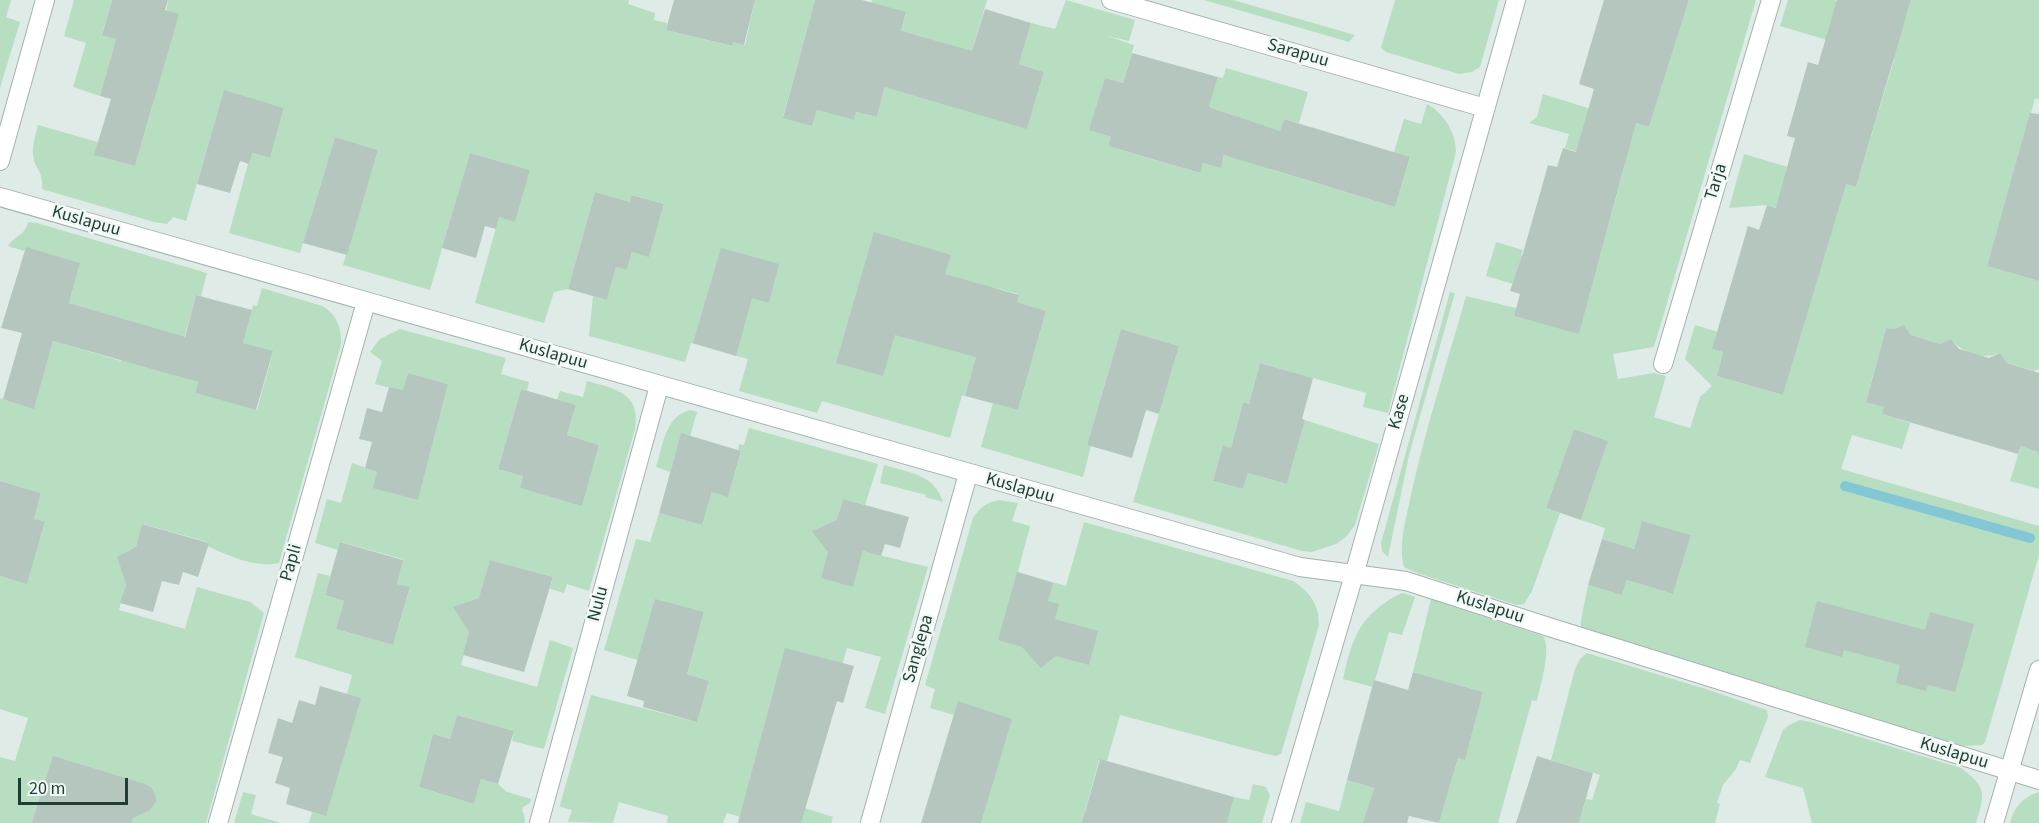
<!DOCTYPE html>
<style>
body{margin:0}
#map{position:relative;width:2039px;height:823px;overflow:hidden;background:#dfebe6;font-family:"Source Sans 3",sans-serif}
canvas{display:block}
.scale{position:absolute;left:18px;top:778px;width:110px;height:27px;box-sizing:border-box;border:3px solid #1f3c35;border-top:0;padding-left:8px;font-size:18px;line-height:21px;white-space:nowrap;color:#1f3c35;-webkit-text-stroke:4px #f0f8f4;paint-order:stroke}
</style>
<div id="map">
<canvas width="2039" height="823"></canvas>
<div class="scale">20 m</div>
</div>
<script>
const ctx = document.querySelector('canvas').getContext('2d');
ctx.lineJoin = 'round';
function paint(path, color) {
  ctx.fillStyle = color;
  ctx.fill(path, 'evenodd');
}
function strokePath(path, color, width, dash) {
  ctx.strokeStyle = color;
  ctx.lineWidth = width;
  ctx.lineCap = dash ? 'butt' : 'round';
  ctx.setLineDash(dash || []);
  ctx.stroke(path);
}
function drawText(font, color, halo, rows, align = 'center') {
  ctx.font = font + ' "Source Sans 3",sans-serif';
  ctx.lineWidth = 5;
  ctx.setLineDash([]);
  ctx.textBaseline = 'middle';
  ctx.strokeStyle = halo;
  ctx.fillStyle = color;
  for (const [text, x, y, turn = 0] of rows) {
    ctx.save();
    ctx.translate(x, y);
    ctx.rotate((+turn || 0) * Math.PI / 180);
    ctx.textAlign = isNaN(turn) ? turn : align;
    if (halo) ctx.strokeText(text, 0, 0);
    ctx.fillText(text, 0, 0);
    ctx.restore();
  }
}
paint(new Path2D(`
 M0 0H11L6 17 20 22 0 88Z
 M74 0H112L102 34 116 39 100 96 73 87 86 43 64 36Z
 M168 0H629L628 4 655 13 654 20 667 23 666 30 731 46 733 42 745 45 755 0H815L783 117 812 126 817 110 854 120 856 112 877 117 906 13 871 3 872 0H987L972 51 1027 129 1044 72 1019 64 1031 23 1055 29 1066 0 1135 20 1129 41 1107 36 1134 45 1123 83 1105 78 1090 130 1111 137 1108 146 1199 173 1203 163 1221 167 1236 116 1209 107 1218 77 1223 78 1226 68 1308 92 1299 123 1284 119 1269 169 1395 207 1410 158 1394 152 1404 119 1421 124 1427 104C1444 113 1456 133 1456 152L1388 413 1363 407 1366 393 1260 363 1249 404 1243 402 1231 448 1223 446 1213 481 1243 489 1248 473 1287 484 1305 420 1379 444 1355 525 1346 537 1336 544 1312 552 1302 551 1133 502 1179 346 1121 329 1087 445 1091 446 1083 477 981 447 993 403 1018 410 1046 311 1017 302 1018 294 996 288 965 396 962 395 950 438 822 401 817 413 739 391 748 359 691 343 685 362 589 336 593 296 607 300 616 267 627 270 632 252 649 256 664 204 633 195 630 202 595 192 568 289 554 292 544 323 475 303 499 217 515 221 530 170 470 153 430 290 343 265 378 150 335 137 300 253 229 233 251 153 270 158 284 108 224 91 186 221 173 217 167 224 154 222 42 189C44 172 35 170 33 155 32 145 36 134 38 125L98 142 95 155 135 166 153 105Z
 M1204 0H1233L1355 35 1349 42Z
 M1395 0H1499L1480 67 1472 72 1459 74 1386 52 1381 48Z
 M1689 0H1756L1654 347 1613 354 1618 379 1654 373 1666 376 1654 417 1690 428 1700 397 1712 386 1685 359 1695 325 1718 332 1713 349 1723 352 1717 376 1783 395 1833 225 1767 205 1729 208 1744 154 1856 187 1894 60 1780 26 1788 0H1834L1905 21 1911 0H2039V99H2035L1987 266 2039 281V369L2034 371 2007 363 2000 353C1983 360 1963 354 1951 339L1940 344 1911 335 1904 325 1894 329 1886 328 1866 401 1884 407 1883 414 1910 423 1902 449 1852 435 1841 469 2039 526V555L1985 742 1982 745 1963 746 1581 627V620L1588 585 1622 595 1627 580 1673 594 1691 535 1642 521 1634 549 1602 539 1605 528 1581 520 1608 441 1574 429 1546 508 1560 513 1532 591 1524 604 1517 605 1417 573 1404 567C1398 545 1406 520 1410 499 1425 430 1447 363 1466 296L1516 308 1514 316 1579 333 1625 165 1565 148 1569 134 1529 123 1537 117 1543 94 1649 127Z
 M28 222 37 223 207 273 201 296 196 295 174 375 198 382 195 393 257 410 273 352 243 343 253 305 257 306 262 288 322 306C337 314 342 329 341 345L279 563C253 568 231 556 207 546L208 542 143 524 135 551 120 564 121 569 128 575 119 610 185 629 197 587 250 602 264 613 206 823H132L135 812 150 810C156 802 156 797 152 788L32 823H0V757L15 761 28 718 0 709V576L27 583 45 523 34 519 41 493 0 481V398L34 408 53 341 121 361 132 322 69 303 80 263 26 248 24 251 8 246C14 236 26 235 28 222Z
 M1496 242 1523 250 1521 255 1531 257 1513 284 1486 276Z
 M1450 292 1455 293 1409 455 1388 557 1382 551 1381 543Z
 M400 329 506 358 501 374 529 382 527 391 521 389 498 469 523 476 520 488 582 505 599 445 567 435 576 405 557 400 560 391 583 397 587 381C616 389 641 393 635 429L589 591 567 584 564 593 550 589 553 577 490 560 461 665 537 687 550 640 573 648 544 749 512 741 514 731 457 715 450 739 433 734 419 787 474 804 481 779 498 784 507 792 531 799 530 803 523 807 522 811 524 814 525 823H309L312 812 326 815 343 756 347 694 352 675 295 657 318 573 330 576 325 595 344 601 336 629 393 645 410 588 397 584 403 559 341 542 338 550 315 543 327 499 341 503 352 463 377 472 418 499 448 384 408 373 403 391 375 384 382 361 370 352 380 339Z
 M690 410 697 412 690 436 681 434 670 472 656 467C663 446 665 416 690 410Z
 M749 428 878 464 865 505 843 499 822 578 853 586 863 551 928 567 885 714 865 708 881 657 847 648 802 807 833 817 831 823H761L727 813 723 823H667L668 816 619 802 613 823 568 822 572 810 561 807 560 805 591 695 697 722 709 681 687 674 704 612 637 660 604 650 636 539 650 542 659 513 702 525 712 492 728 496 741 452 738 450 739 444 744 445Z
 M2021 446 2038 451 2039 450V489L2010 481Z
 M884 465C910 473 934 474 943 502L925 497 926 495 880 483Z
 M999 500 1018 503 1012 521 1030 526 1018 572 1066 586 1084 522 1293 581C1310 592 1319 604 1319 625L1281 754 1276 756 1263 753 1120 715 1107 761 1099 760 1085 811 1128 823H981L994 777 958 701 954 715 930 708 935 689 925 685 973 518C980 507 986 503 999 500Z
 M1403 593 1415 597 1402 635 1389 632 1373 687 1343 679C1351 645 1356 622 1386 602 1392 598 1396 595 1403 593Z
 M1431 599 1543 636C1552 649 1540 686 1537 701L1532 700 1498 823H1439L1458 758 1465 759 1483 692 1413 672Z
 M1587 653 1709 690 1767 710 1768 717 1750 763 1740 760 1736 769 1723 785 1717 803 1720 804 1715 823H1579L1586 799 1592 800 1600 775 1551 760 1575 669 1580 659Z
 M1800 720 1811 722 1961 768C1987 787 1985 794 1976 823H1812L1803 788 1765 777 1783 730 1789 725Z
 M1347 780 1374 788 1365 819 1379 823H1300L1306 802 1339 811Z
 M1253 784 1266 787 1270 795 1262 823H1227L1234 797 1249 800Z
 M243 792 256 795 251 814 281 823H234Z
 M2039 792V823H2010C2014 807 2023 797 2039 792Z`), '#b7dec1');
strokePath(new Path2D(`
 M1845 486 2030 538`), '#84c7d4', 10);
paint(new Path2D(`
 M112 0H168L165 10 179 14 135 166 94 155 111 99 100 96 116 39 102 35Z
 M674 0H755L744 45 733 42 732 46 666 30Z
 M815 0H862L906 12 901 31 972 51 985 9 1031 23 1019 64 1044 72 1027 129 885 87 877 117 856 112 854 120 817 110 812 126 783 118Z
 M1604 0H1689L1649 127 1636 123 1579 334 1514 316 1520 294 1510 291 1523 253 1548 165 1557 167 1563 148 1576 152 1594 89 1579 84Z
 M1837 0H1911L1856 187 1846 184 1783 395 1717 376 1723 352 1712 349 1748 226 1759 230 1767 205 1776 208 1795 138 1787 136 1808 62 1818 65Z
 M1132 53 1218 77 1209 107 1280 131 1284 119 1410 157 1395 207 1224 155 1221 168 1203 163 1200 173 1108 146 1111 137 1089 130 1105 78 1123 83Z
 M224 90 284 108 270 158 252 153 249 164 240 161 230 193 197 184Z
 M2030 113 2039 114V281L1987 266Z
 M335 137 378 150 347 255 303 243Z
 M470 153 530 170 515 222 499 217 496 229 485 226 476 258 442 248Z
 M595 192 630 202 632 195 664 204 649 257 632 252 627 270 616 267 607 300 568 289Z
 M874 232 951 255 945 274 1019 295 1017 302 1046 311 1018 410 965 396 976 357 895 335 883 376 836 363Z
 M26 247 80 263 69 303 185 337 196 295 252 310 243 343 273 351 256 410 195 393 198 382 53 341 34 409 3 399 22 333 1 328Z
 M721 248 779 264 769 303 752 298 736 356 693 343Z
 M1904 325 1911 335 1940 344 1951 339 1959 349 1989 358 2000 353 2007 363 2039 373V452L2021 446 2018 454 1953 435 1882 414 1884 407 1866 402 1886 328 1894 329Z
 M1121 329 1179 346 1159 414 1146 410 1132 458 1087 445Z
 M1260 363 1313 378 1302 419 1305 420 1287 484 1248 473 1243 489 1213 481 1223 445 1231 448 1243 402 1249 404Z
 M408 373 448 384 418 500 373 488 377 472 365 468 372 442 359 439 367 408 382 412 389 387 403 390Z
 M521 389 576 405 567 435 599 445 582 506 520 488 523 476 498 469Z
 M1574 429 1608 441 1581 520 1546 508Z
 M681 433 741 451 728 497 712 492 702 525 659 513Z
 M0 481 41 493 34 519 45 522 27 584 0 576Z
 M843 499 909 517 900 548 885 544 881 556 863 551 853 587 821 578 828 552 812 531 837 520Z
 M1642 521 1691 535 1673 594 1627 580 1622 595 1588 585 1602 539 1634 549Z
 M142 524 209 543 198 577 183 572 179 585 162 581 153 612 120 603 126 584 117 557 136 547Z
 M340 542 403 560 397 584 410 587 393 645 336 629 344 601 325 595Z
 M490 560 553 577 524 672 463 655 469 632 453 607 479 598Z
 M1017 572 1053 583 1048 601 1059 604 1055 619 1098 631 1089 665 1056 656 1041 668 1022 647 998 640Z
 M655 599 704 612 687 674 709 681 697 722 643 707 644 701 627 696Z
 M1817 601 1925 630 1930 612 1974 624 1955 692 1928 685 1926 691 1896 683 1900 665 1844 650 1842 657 1805 647Z
 M785 648 854 666 843 703 837 701 801 823H738Z
 M1413 672 1483 692 1465 760 1458 758 1439 823 1409 816 1407 823H1363L1374 788 1347 780 1374 680 1408 690Z
 M320 686 361 698 326 816 286 804 290 788 275 783 283 757 268 753 278 718 292 723 299 700 315 705Z
 M958 701 1012 719 981 823H921Z
 M457 715 514 731 498 784 481 779 474 804 419 787 433 734 450 739Z
 M53 756 145 784 152 788 157 800 150 810 133 818 132 823H32Z
 M1537 756 1593 773 1579 823H1516Z
 M1100 759 1234 797 1227 823H1082Z`), '#b5c6bf');
const minor = new Path2D(`
 M1111 0 1485 108
 M0 161 45 0
 M0 197 1300 567 1406 581 1549 627 2039 780
 M1663 364 1771 0
 M218 823 366 302
 M539 823 659 386
 M870 823 968 474
 M1281 823 1354 575 1516 0
 M1994 823 2039 670`);
strokePath(minor, '#a2b3ad', 20);
strokePath(minor, '#fff', 18);
drawText('18px', '#1f3c35', '#f0f8f4', [
 ["Sarapuu",1298,54,16],
 ["Tarja",1717,182,-73],
 ["Kuslapuu",86,222,16],
 ["Kuslapuu",553,355,16],
 ["Kase",1400,412,-74],
 ["Kuslapuu",1020,489,16],
 ["Papli",292,563,-74],
 ["Nulu",599,604,-75],
 ["Kuslapuu",1490,608,18],
 ["Sanglepa",919,649,-74],
 ["Kuslapuu",1954,754,17]
]);
</script>
